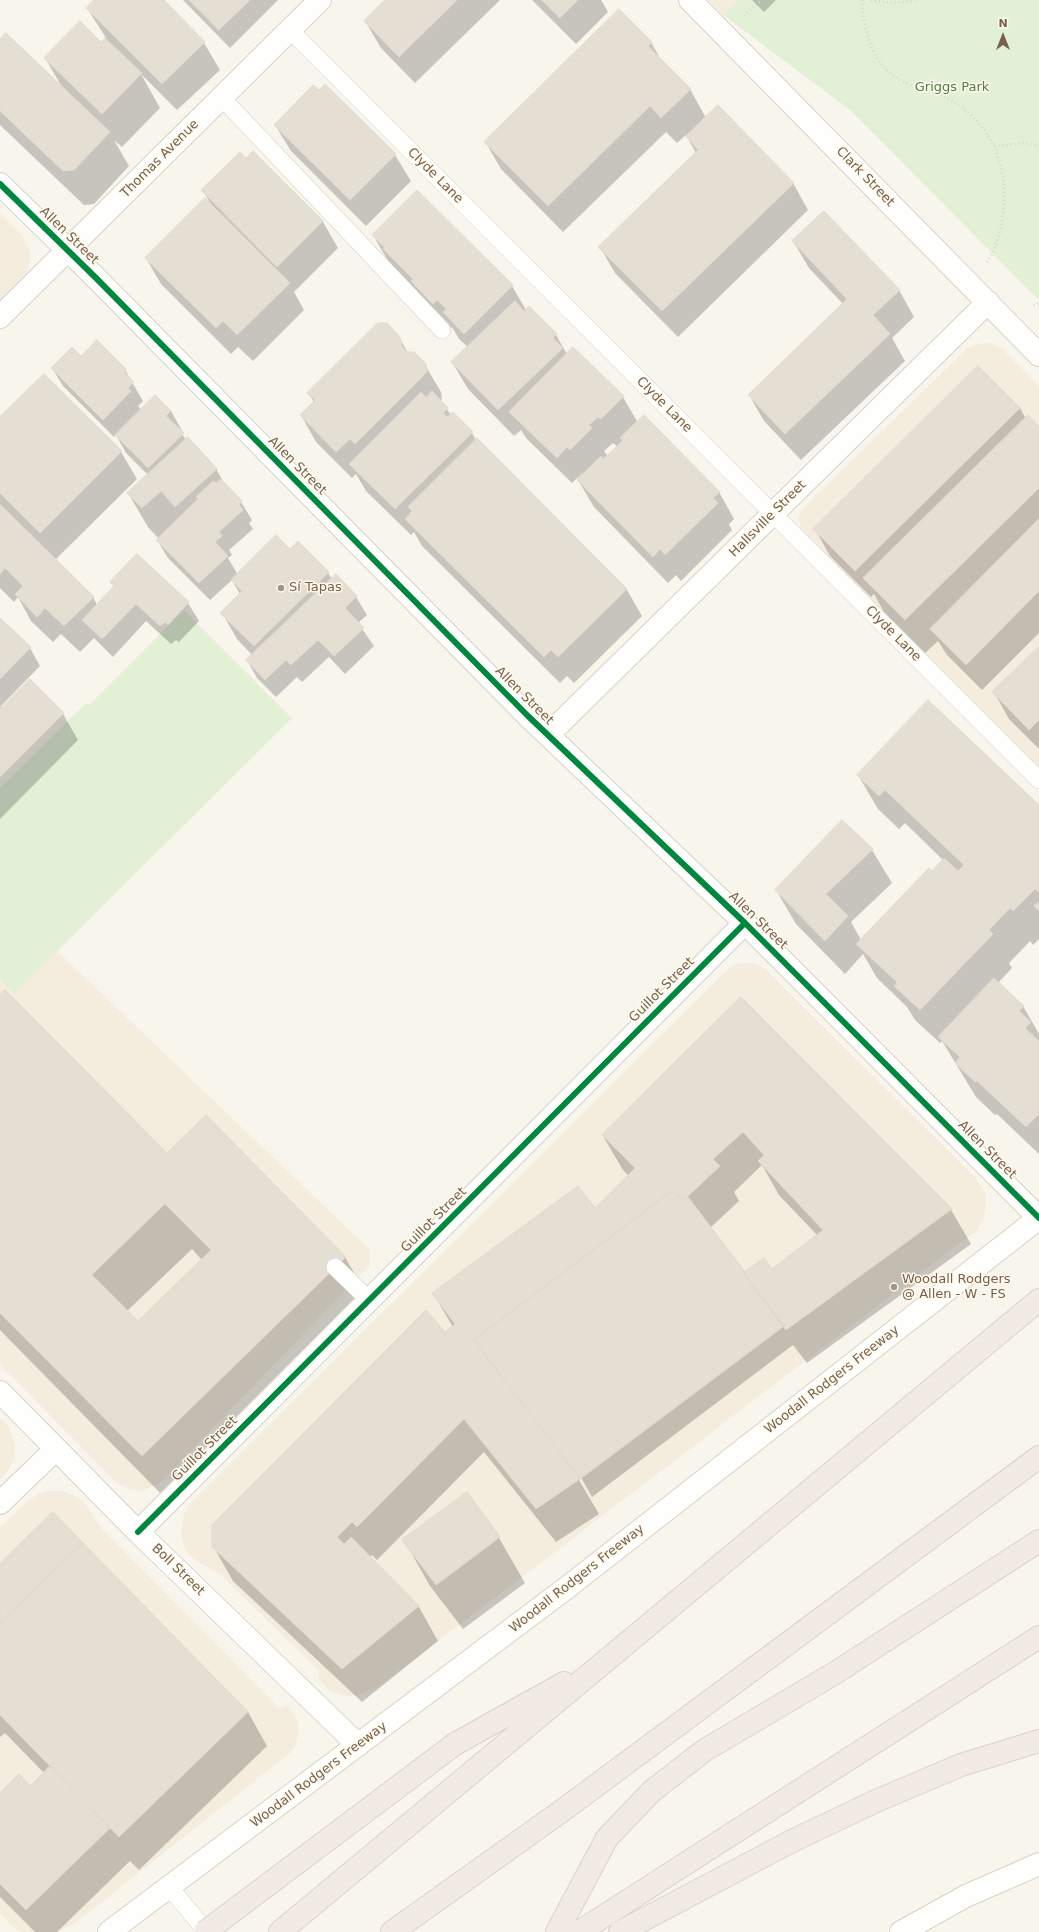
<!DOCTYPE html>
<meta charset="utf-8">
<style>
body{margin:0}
#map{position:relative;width:1039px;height:1932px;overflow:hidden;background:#f8f5ec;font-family:"DejaVu Sans",sans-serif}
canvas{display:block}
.north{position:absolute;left:983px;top:16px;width:40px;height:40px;-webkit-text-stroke:3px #fffaee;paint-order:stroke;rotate:0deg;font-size:11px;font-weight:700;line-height:16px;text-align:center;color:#795f4a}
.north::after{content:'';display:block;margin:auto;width:14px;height:18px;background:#795f4a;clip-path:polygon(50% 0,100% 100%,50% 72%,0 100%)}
</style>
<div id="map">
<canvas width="1039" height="1932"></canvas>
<div class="north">N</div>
</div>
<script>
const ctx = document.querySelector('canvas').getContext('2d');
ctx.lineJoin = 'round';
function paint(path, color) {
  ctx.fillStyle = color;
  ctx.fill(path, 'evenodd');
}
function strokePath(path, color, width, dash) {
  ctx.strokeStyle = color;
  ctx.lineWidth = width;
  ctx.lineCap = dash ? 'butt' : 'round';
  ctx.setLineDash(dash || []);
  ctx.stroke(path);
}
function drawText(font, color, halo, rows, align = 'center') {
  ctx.font = font + ' "DejaVu Sans",sans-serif';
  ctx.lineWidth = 3;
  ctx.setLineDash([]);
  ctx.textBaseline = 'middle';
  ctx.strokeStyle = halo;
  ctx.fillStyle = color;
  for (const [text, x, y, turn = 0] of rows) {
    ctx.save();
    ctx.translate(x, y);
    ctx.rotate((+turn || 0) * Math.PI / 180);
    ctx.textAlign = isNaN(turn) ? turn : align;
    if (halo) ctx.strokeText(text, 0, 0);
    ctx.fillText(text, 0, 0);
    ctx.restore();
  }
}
paint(new Path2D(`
 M708 0H738L723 15Z
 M0 213 22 235 30 253 29 264 26 274 0 301Z
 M985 343 993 344 1001 348 1039 386V770L803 536 798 518 802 509 966 349 975 345Z
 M57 951 369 1249 370 1265 159 1484 140 1491 128 1489 117 1483 0 1365V983L2 981 14 993Z
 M745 963 756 964 765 969 975 1177 985 1193 986 1206 983 1220 977 1230 375 1689 359 1695 348 1696 330 1692 319 1679V1671L221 1575 198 1562 189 1555 184 1546 181 1534 184 1514 189 1505 727 970 736 964Z
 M0 1417 9 1427 15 1445 14 1459 8 1471 0 1479Z
 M48 1491H62L73 1495 84 1502 101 1528 279 1708 288 1706 297 1719 299 1729 296 1744 290 1753 74 1924 59 1932H22L16 1930 0 1913V1527L29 1500 40 1493Z`), '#f4ecdc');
paint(new Path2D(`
 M738 0H1039V300L849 109 723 15Z
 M184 610 292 718 14 994 0 980V788L86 703 89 705Z`), '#e2f0d6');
paint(new Path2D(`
 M95 0H162L204 43 220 70 177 110 141 74 160 108 122 147 114 140 129 166 94 204 84 205 0 125V41L62 87 45 58 102 44 106 38 87 8Z
 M183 0H278L230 48Z
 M387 0H500L415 83 381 48 365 21Z
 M532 0H601L608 12 576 44Z
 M752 0H776L764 12Z
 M651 42 662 62 690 89 706 118 793 183 808 210 678 337 615 273 600 247 696 153 686 135 677 143 666 132 563 232 501 169 486 143Z
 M275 125 395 155 411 181 366 226 291 151Z
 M253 152 323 222 338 248 294 292 304 310 253 361 238 347 231 354 161 284 146 258 211 205 203 190 246 159Z
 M373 235 512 286 526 310 529 307 556 335 567 354 623 397 638 423 719 492 734 519 729 524 732 530 681 581 676 575 668 583 594 507 578 480 584 475 583 473 572 483 526 438 521 430 514 436 468 389 452 362 468 347 459 339 452 327 449 330 400 276 388 261ZM613 443 618 447 604 461 603 459 607 455 604 451Z
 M793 241 899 290 914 317 892 338 905 361 801 460 764 421 749 395 843 304 809 268Z
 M399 337 408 353 425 365 441 392 442 399 440 401 451 415 472 433 476 440 627 590 642 616 574 683 567 676 560 683 422 546 414 532 411 535 366 491 356 474 352 478 316 442 301 415 314 402 308 393Z
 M81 357 125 370 143 401 138 406 141 410 171 411 181 429 180 431 186 440 216 469 225 484 241 502 252 520 249 523 253 529 229 550 232 555 228 558 238 575 290 551 298 543 328 573 332 579 356 597 367 615 358 623 374 646 345 674 329 657 302 682 297 677 276 697 257 678 247 660 252 655 237 639 222 613 240 594 232 580 210 600 168 558 157 540 159 539 148 527 128 493 148 475 126 453 116 435 114 437 63 386 52 368Z
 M978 367 1020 408 1026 419 1039 427V633L982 690 947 655 938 641 925 653 884 612 874 594 871 597 830 556 815 529Z
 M44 375 121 452 137 479 55 560 93 597 97 605 114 587 111 582 137 555 188 603 199 621 179 642 176 640 171 644 146 621 113 657 94 638 80 652 61 634 53 642 31 621 18 597 14 602 0 588V419Z
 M0 620 30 648 40 666 0 707 63 714 78 740 0 819Z
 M1039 648V749L1009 719 994 692Z
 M858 775 1039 807V939L1033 945 1030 941 1009 963 1012 968 998 983 1023 1006 1039 1034V1154L997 1114 995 1115 976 1097 942 1041 940 1043 915 1020 907 1007 877 978 863 954 845 974 796 924 776 890 872 850 892 883 851 922 861 940 943 860 905 823 899 829 878 809Z
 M0 996 167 1154 345 1257 371 1303 168 1501 0 1330ZM192 1249 202 1260 138 1323 127 1311Z
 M741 998 951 1210 971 1244 807 1363 793 1345 592 1497 579 1474 497 1372 579 1480 599 1514 556 1542 484 1452 377 1560 372 1555 370 1557 419 1607 438 1641 362 1702 233 1581 213 1546 453 1327 433 1293 595 1210 629 1176 623 1170 603 1136ZM762 1165 779 1195 817 1235 772 1270 745 1273 710 1228 739 1201 734 1192Z
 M467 1493 499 1538 525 1583 463 1629 430 1586 404 1540Z
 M0 1566 248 1712 267 1746 139 1870 130 1861 57 1932H35L0 1897V1794L30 1787 44 1773 5 1733 0 1737Z`), '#0003');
const building = new Path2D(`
 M94 0H164L205 42 162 84 86 8Z
 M189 0H250L219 30Z
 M385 0H457L399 57 364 21Z
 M542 0H578L560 18Z
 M619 9 652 42 648 46 691 89 661 118 650 106 548 206 484 142Z
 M80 21 101 42 105 38 142 73 102 114 44 58Z
 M6 33 110 132 74 170 63 171 0 111V39Z
 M325 84 396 154 350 200 274 125 313 85 319 90Z
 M718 105 794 183 662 311 598 247 698 150 686 136Z
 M253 151 323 221 277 267 201 190 240 152 246 158Z
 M417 190 513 285 464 334 443 312 446 309 437 300 433 304 411 281 413 279 383 249 385 248 372 235Z
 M205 198 290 283 237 335 223 321 216 328 145 258Z
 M824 211 900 290 873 315 890 334 785 434 748 395 847 299 792 241Z
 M515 301 524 311 529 306 557 334 553 338 563 348 498 410 451 362Z
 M378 323H387L400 337 402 347 407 352H414L426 364 427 372 355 444 350 439 336 452 300 415 315 400 307 393Z
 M97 340 126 369 124 372 134 382 128 388 131 391 103 420 51 368 72 347 81 356Z
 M573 347 624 396 601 419 598 417 589 425 592 428 570 450 567 447 557 458 509 412Z
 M978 366 1020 408 855 571 813 529Z
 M44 374 122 451 40 533 0 493V417Z
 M432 391 448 408 443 413 447 417 453 412 473 432 395 509 349 464 421 392 426 397Z
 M155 395 171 411 166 416 184 433 148 468 115 435Z
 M644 415 720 492 713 498 718 503 665 555 660 549 653 557 577 480 601 456 604 459 623 440 620 438Z
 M1028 415 1039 426V488L905 620 863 578Z
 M188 437 217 469 175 507 161 491 142 508 127 493Z
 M477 438 627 589 558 657 551 650 544 657 405 519 412 511 408 507Z
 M221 479 242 501 239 505 243 510 219 532 222 536 215 542 228 556 199 583 156 540 198 499 196 497 213 481 216 483Z
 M0 504 94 597 64 626 45 608 37 617 15 594 23 586 5 568 0 574Z
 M1039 519V591L966 665 930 629Z
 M276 535 290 549 298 541 329 572 254 646 220 613 242 591 231 580Z
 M137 554 189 602 168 625 165 622 160 626 136 604 102 639 82 620 114 586 110 582Z
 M336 574 357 596 345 608 364 628 334 656 318 640 291 665 286 660 265 680 246 660Z
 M0 618 31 647 0 679Z
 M1039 647V720L1029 730 992 692Z
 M30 679 64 713 0 777V709Z
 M928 700 1039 805V892L1035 889 1013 911 1010 908 989 930 993 934 920 1010 894 986 897 982 856 944 929 868 932 871 944 858 958 871 964 865 885 790 879 796 857 775Z
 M842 820 873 849 826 894 848 916 825 941 775 890Z
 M1039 902V911L1034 906Z
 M994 978 1024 1006 1019 1011 1031 1022 1025 1028 1039 1041V1114L1026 1127 977 1081 975 1082 955 1063 960 1057 938 1037Z
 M5 990 167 1153 206 1115 346 1257 142 1456 0 1313V995ZM165 1204 211 1250 138 1321 92 1275Z
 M741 997 952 1209 786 1330 743 1273 764 1258 772 1269 823 1230 758 1161 764 1155 743 1132 713 1159 720 1166 683 1201 673 1190 474 1340 580 1479 536 1509 464 1419 357 1527 352 1522 337 1537 344 1544 351 1537 419 1606 342 1669 212 1547V1525L426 1310 445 1332 455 1324 432 1293 578 1186 595 1208 635 1168 602 1135Z
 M673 1190 683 1201 688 1197 745 1272 743 1273 784 1326 580 1479 474 1340Z
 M467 1492 500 1537 436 1585 402 1540Z
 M53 1512 83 1543 0 1623V1564Z
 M83 1543 248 1712 119 1837 0 1715V1623Z
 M50 1766 110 1828 26 1910 0 1884V1793L19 1774 30 1786Z`);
paint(building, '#e5ded3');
strokePath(building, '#e1d9ce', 1);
const lane = new Path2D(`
 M290 30 1039 780
 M222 98 442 330
 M335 1267 369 1300
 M169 1887 207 1932`);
const street = new Path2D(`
 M690 0 1039 355
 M0 184 96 278 528 716 745 923 1039 1218
 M0 317 320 0
 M548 735 988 302
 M0 1392 138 1532 358 1745
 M0 1503 56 1449
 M138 1532 745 923`);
const secondary = new Path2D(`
 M109 1932 569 1586 1039 1218
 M901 1932 966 1896 1039 1864`);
const highway = new Path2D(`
 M455 1744 564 1683
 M280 1932 1039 1300
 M392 1932 559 1813 1039 1457
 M557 1932 607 1838 652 1791 705 1750 835 1673 1039 1541
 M579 1932 1039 1637
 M620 1932 792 1841 876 1801 961 1765 1039 1741`);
strokePath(lane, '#d7d2ca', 18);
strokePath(street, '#d7d2ca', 24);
strokePath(secondary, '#d8d1c8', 24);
strokePath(highway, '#dad2c9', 24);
strokePath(new Path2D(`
 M862 0C864 34 873 69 908 84 921 90 937 92 951 100 971 112 982 126 995 146
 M871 0 892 3 919 0
 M744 16 762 0
 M987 262C1001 246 1006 202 1004 182 1002 169 998 157 995 146L1025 143 1039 145
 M1033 305 1039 303`), '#dbd5ce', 2.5, [1, 3]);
strokePath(lane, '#fefefc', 17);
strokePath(street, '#fefefc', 22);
strokePath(secondary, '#fefefc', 22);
strokePath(highway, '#f2eae4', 22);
const highwayBridge = new Path2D(`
 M205 1932 455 1744`);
strokePath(highwayBridge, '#dad2c9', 24, []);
strokePath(highwayBridge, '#f2eae4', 22);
strokePath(new Path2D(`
 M0 184 96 278 528 716 745 923 1039 1218
 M138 1532 745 923`), '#00873e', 6);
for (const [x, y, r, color] of [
 [281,588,4,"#a59483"],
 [894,1287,4,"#a59483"]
]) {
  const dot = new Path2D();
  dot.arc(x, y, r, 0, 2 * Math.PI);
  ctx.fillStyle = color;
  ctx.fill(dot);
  strokePath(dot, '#fffaee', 1.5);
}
drawText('13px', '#4c7f41', '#fffaee', [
 ["Griggs Park",952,88]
]);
drawText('13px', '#795f4a', '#fffaee', [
 ["Thomas Avenue",160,159,-45],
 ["Clyde Lane",435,176,45],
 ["Clark Street",865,177,46],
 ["Allen Street",69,236,44],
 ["Clyde Lane",664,405,45],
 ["Allen Street",297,466,45],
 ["Hallsville Street",768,519,-45],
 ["Clyde Lane",893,634,45],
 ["Allen Street",524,696,45],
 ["Allen Street",758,921,44],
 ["Guillot Street",662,990,-45],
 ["Allen Street",987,1150,45],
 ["Guillot Street",434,1220,-45],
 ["Woodall Rodgers Freeway",832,1380,-38],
 ["Guillot Street",205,1449,-45],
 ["Boll Street",178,1570,44],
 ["Woodall Rodgers Freeway",577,1579,-38],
 ["Woodall Rodgers Freeway",319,1775,-37]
]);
drawText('13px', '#795f4a', '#fffaee', [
 ["Sí Tapas",289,588],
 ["Woodall Rodgers",902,1280],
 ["@ Allen - W - FS",902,1295]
], 'left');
</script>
